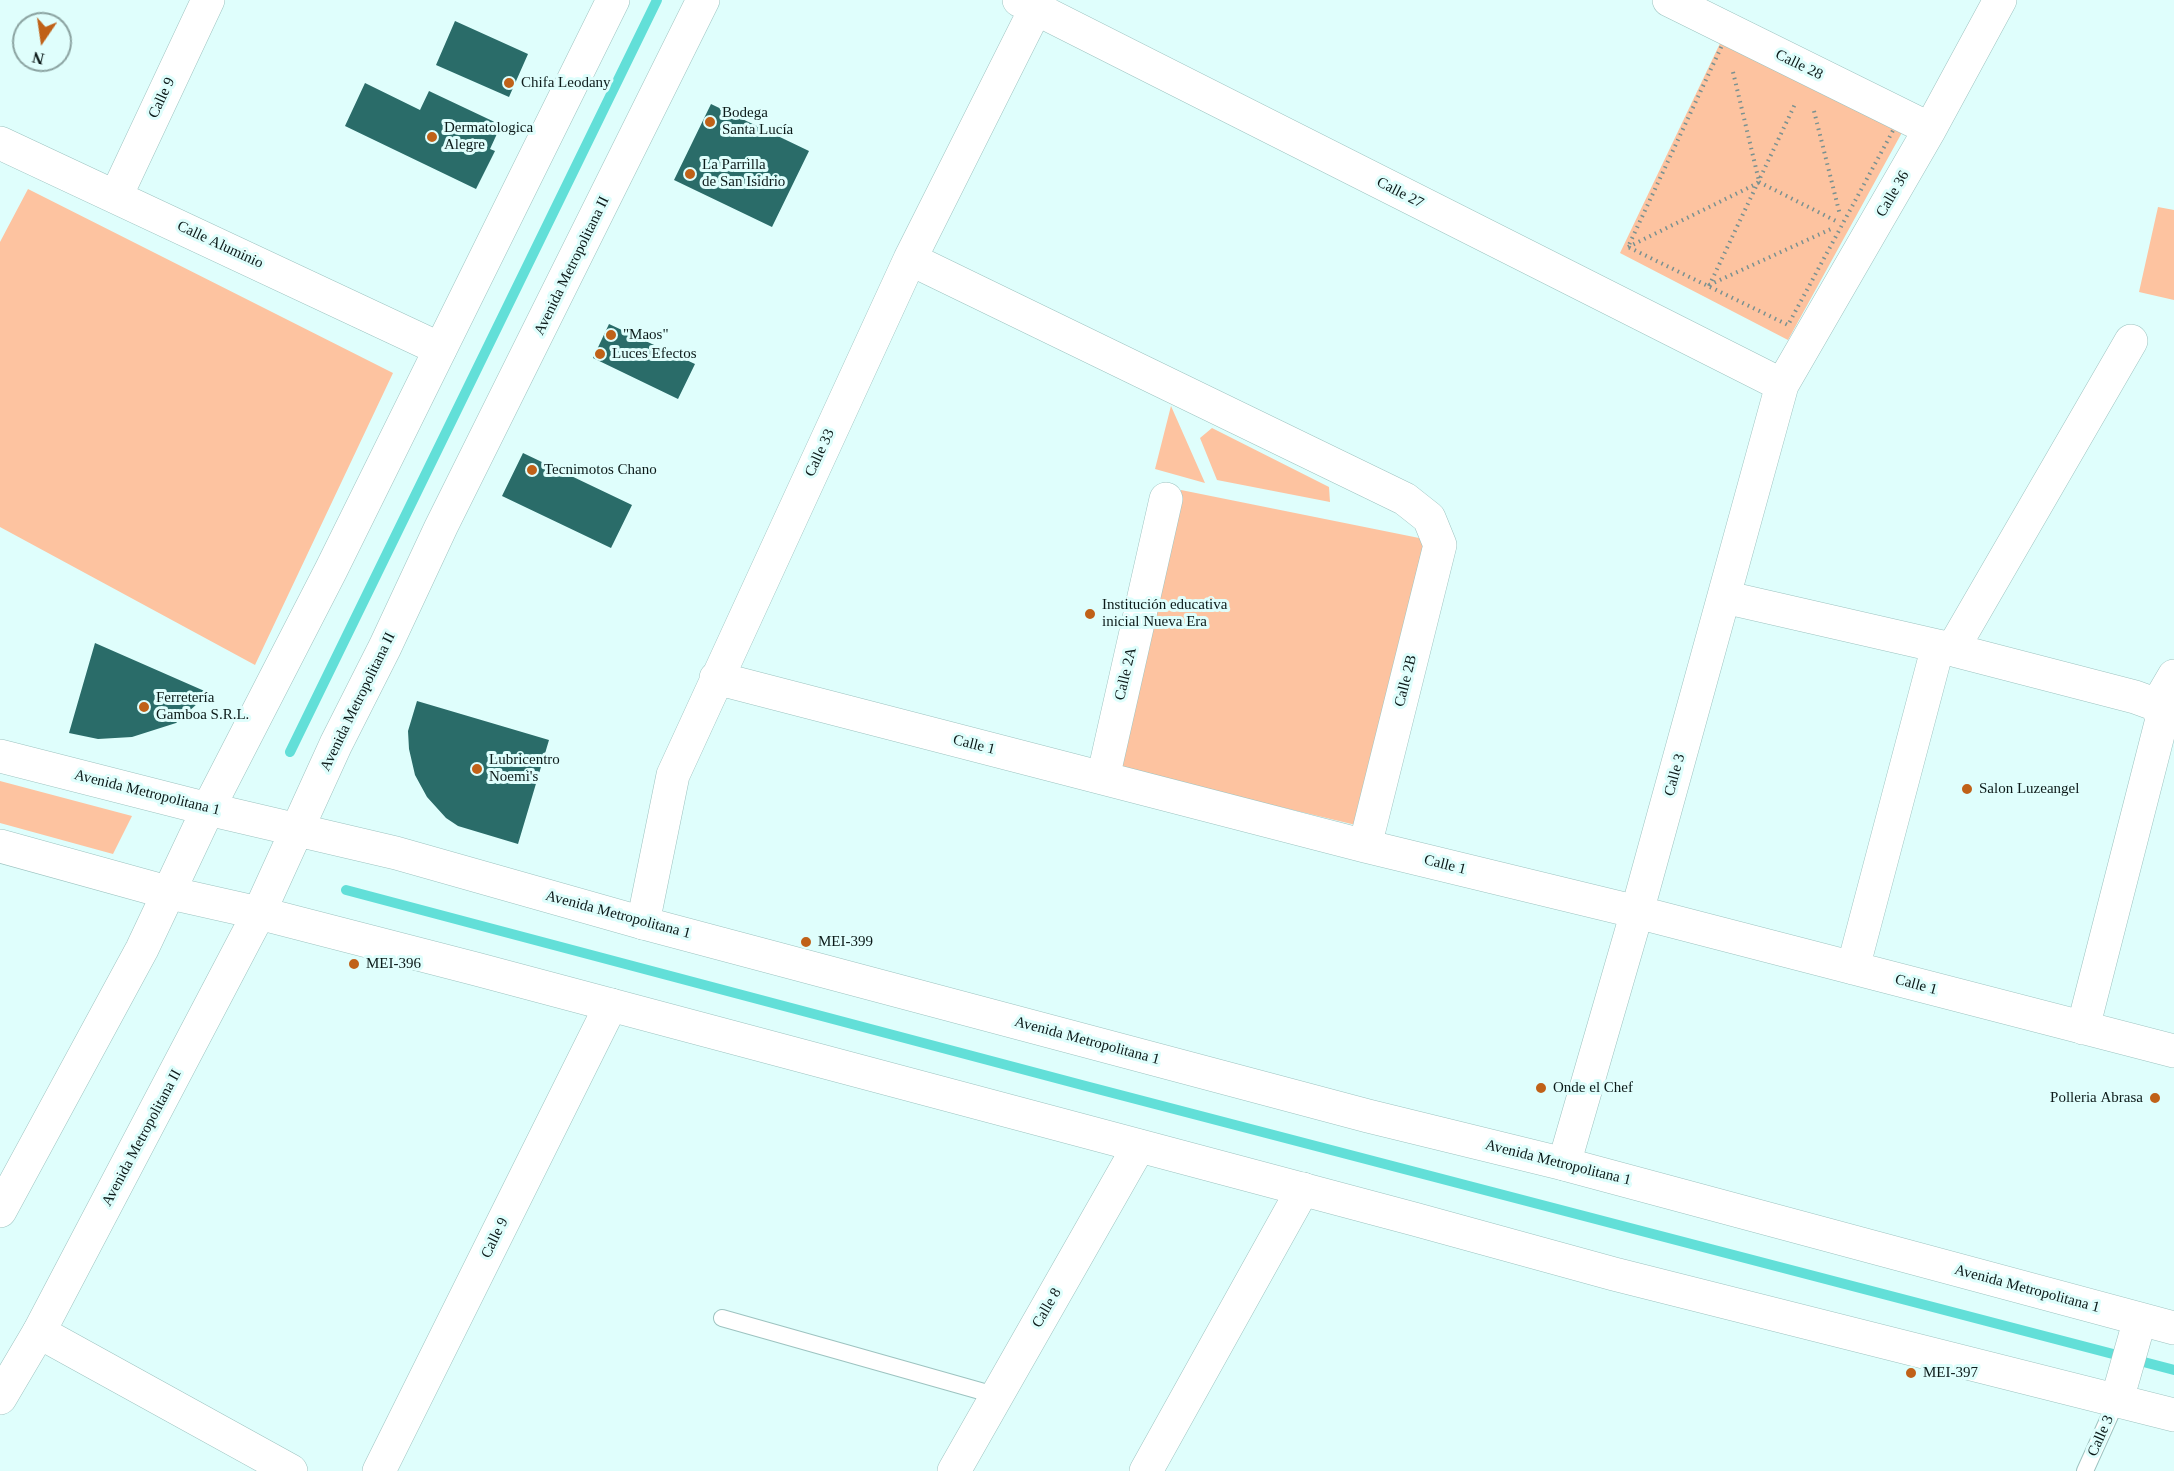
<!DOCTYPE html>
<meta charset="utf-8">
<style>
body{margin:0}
#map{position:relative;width:2174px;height:1471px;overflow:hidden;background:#dffefc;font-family:Georgia,serif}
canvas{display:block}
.north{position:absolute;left:12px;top:12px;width:60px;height:60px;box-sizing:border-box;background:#dffefc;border:2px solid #8ba3a1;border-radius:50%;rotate:193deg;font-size:16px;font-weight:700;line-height:24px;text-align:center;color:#0c1a19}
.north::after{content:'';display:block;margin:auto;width:21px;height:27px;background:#c06118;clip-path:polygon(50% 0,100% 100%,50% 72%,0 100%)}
</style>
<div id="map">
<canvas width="2174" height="1471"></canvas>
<div class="north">N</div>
</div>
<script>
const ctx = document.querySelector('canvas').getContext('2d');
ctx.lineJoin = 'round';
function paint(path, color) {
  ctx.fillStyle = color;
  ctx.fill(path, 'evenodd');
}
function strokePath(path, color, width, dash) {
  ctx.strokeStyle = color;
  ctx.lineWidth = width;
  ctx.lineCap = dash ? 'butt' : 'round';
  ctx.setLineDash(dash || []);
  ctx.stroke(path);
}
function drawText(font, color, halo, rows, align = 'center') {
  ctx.font = font + ' Georgia,serif';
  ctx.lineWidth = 6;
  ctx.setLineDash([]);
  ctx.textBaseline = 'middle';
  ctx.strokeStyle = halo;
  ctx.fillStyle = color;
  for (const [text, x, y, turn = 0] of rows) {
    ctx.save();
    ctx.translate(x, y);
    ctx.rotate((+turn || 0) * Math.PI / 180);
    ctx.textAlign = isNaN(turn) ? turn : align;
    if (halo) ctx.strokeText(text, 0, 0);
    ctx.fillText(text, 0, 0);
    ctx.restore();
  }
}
paint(new Path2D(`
 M1724 35 1905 127 1788 340 1620 253Z
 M28 189 393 373 255 665 0 527V242Z
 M2158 207 2174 210V300L2139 292Z
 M1171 406 1205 483 1155 469Z
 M1212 428 1329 487 1330 502 1217 480 1200 438Z
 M1181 490 1429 540 1360 826 1113 767Z
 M0 781 132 816 113 854 0 823Z`), '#fdc3a0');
strokePath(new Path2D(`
 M290 752 657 0
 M346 890 1082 1085 2174 1370`), '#62dfd8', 10);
paint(new Path2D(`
 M455 21 528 54 509 97 436 65Z
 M365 83 420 110 429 91 501 125 490 149 495 151 476 189 345 126Z
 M711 104 809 151 772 227 674 180Z
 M609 324 695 364 678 399 593 358Z
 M523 453 632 505 611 548 502 496Z
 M95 643 209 693 176 723 132 737 98 739 69 733Z
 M417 701 549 740 518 844 458 826 446 818 427 797 415 775 409 749 408 731Z`), '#2a6c69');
const lane = new Path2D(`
 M722 1318 998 1396
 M2085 1471 2117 1400`);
const street = new Path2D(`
 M1019 0 1782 385
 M1669 0 1930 129
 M0 143 440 349
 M116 196 208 0
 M910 259 1405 499 1429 518 1440 545 1365 846
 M1724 597 1938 646 2135 697 2157 705 2162 719 2083 1028
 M1952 650 2131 341
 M716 678 1365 846 1637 912 2174 1051
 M2157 705 2174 676
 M1103 778 1166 499
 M643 923 673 775 910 259 1040 0
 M1853 968 1938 646
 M1564 1164 1637 912 1782 385 1930 129 2000 0
 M39 1332 291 1471
 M379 1471 611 1005
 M954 1471 1139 1146
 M1146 1471 1303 1189`);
const secondary = new Path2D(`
 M0 756 208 809 396 853 643 923 1368 1116 1564 1164 2174 1328
 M0 846 170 893 259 913 476 969 1414 1219 1614 1274 2174 1415
 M0 1211 142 949 208 809 331 570 613 0
 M0 1398 39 1332 259 913 336 744 385 647 441 527 703 0
 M2117 1400 2140 1319`);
strokePath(lane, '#9dc3c0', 18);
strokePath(street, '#9dc3c0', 34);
strokePath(secondary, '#9dc3c0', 34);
strokePath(new Path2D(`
 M1725 39 1896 125 1788 325 1628 247Z
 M1733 72 1759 181
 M1814 111 1840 215
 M1759 182 1836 221
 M1628 247 1758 183
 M1709 285 1831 229
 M1709 286 1796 102`), '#7a9190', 4, [1.5, 4.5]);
strokePath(lane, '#fff', 16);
strokePath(street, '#fff', 33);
strokePath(secondary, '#fff', 33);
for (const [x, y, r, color] of [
 [509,83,6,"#c06118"],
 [710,122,6,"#c06118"],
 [432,137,6,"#c06118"],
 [690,174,6,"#c06118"],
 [611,335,6,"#c06118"],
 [600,354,6,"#c06118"],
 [532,470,6,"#c06118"],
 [1090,614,6,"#c06118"],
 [144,707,6,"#c06118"],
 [477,769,6,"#c06118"],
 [1967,789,6,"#c06118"],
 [806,942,6,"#c06118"],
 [354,964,6,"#c06118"],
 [1541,1088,6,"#c06118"],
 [2155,1098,6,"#c06118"],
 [1911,1373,6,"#c06118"]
]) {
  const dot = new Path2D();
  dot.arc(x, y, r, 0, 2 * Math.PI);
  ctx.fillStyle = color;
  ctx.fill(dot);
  strokePath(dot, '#dffefc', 2);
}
drawText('15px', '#0c1a19', '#dffefc', [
 ["Calle 28",1799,65,26],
 ["Calle 9",162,98,-65],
 ["Calle 27",1400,193,27],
 ["Calle 36",1893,194,-60],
 ["Calle Aluminio",220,245,25],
 ["Avenida Metropolitana II",572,266,-64],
 ["Calle 33",820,453,-65],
 ["Calle 2A",1126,674,-77],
 ["Calle 2B",1406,681,-76],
 ["Avenida Metropolitana II",358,702,-64],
 ["Calle 1",974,745,14],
 ["Calle 3",1675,775,-75],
 ["Avenida Metropolitana 1",147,793,14],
 ["Calle 1",1445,865,14],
 ["Avenida Metropolitana 1",618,915,15],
 ["Calle 1",1916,985,15],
 ["Avenida Metropolitana 1",1087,1041,15],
 ["Avenida Metropolitana II",142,1138,-62],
 ["Avenida Metropolitana 1",1558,1163,14],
 ["Calle 9",495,1238,-64],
 ["Avenida Metropolitana 1",2027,1289,15],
 ["Calle 8",1047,1308,-60],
 ["Calle 3",2101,1436,-66]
]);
drawText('15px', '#0c1a19', '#dffefc', [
 ["Chifa Leodany",521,83],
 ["Bodega",722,113],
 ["Santa Lucía",722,130],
 ["Dermatologica",444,128],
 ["Alegre",444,145],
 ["La Parrilla",702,165],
 ["de San Isidrio",702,182],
 ["\"Maos\"",623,335],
 ["Luces Efectos",612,354],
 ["Tecnimotos Chano",544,470],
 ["Institución educativa",1102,605],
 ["inicial Nueva Era",1102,622],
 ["Ferretería",156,698],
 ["Gamboa S.R.L.",156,715],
 ["Lubricentro",489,760],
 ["Noemi's",489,777],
 ["Salon Luzeangel",1979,789],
 ["MEI-399",818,942],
 ["MEI-396",366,964],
 ["Onde el Chef",1553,1088],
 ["Polleria Abrasa",2143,1098,"right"],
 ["MEI-397",1923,1373]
], 'left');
</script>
